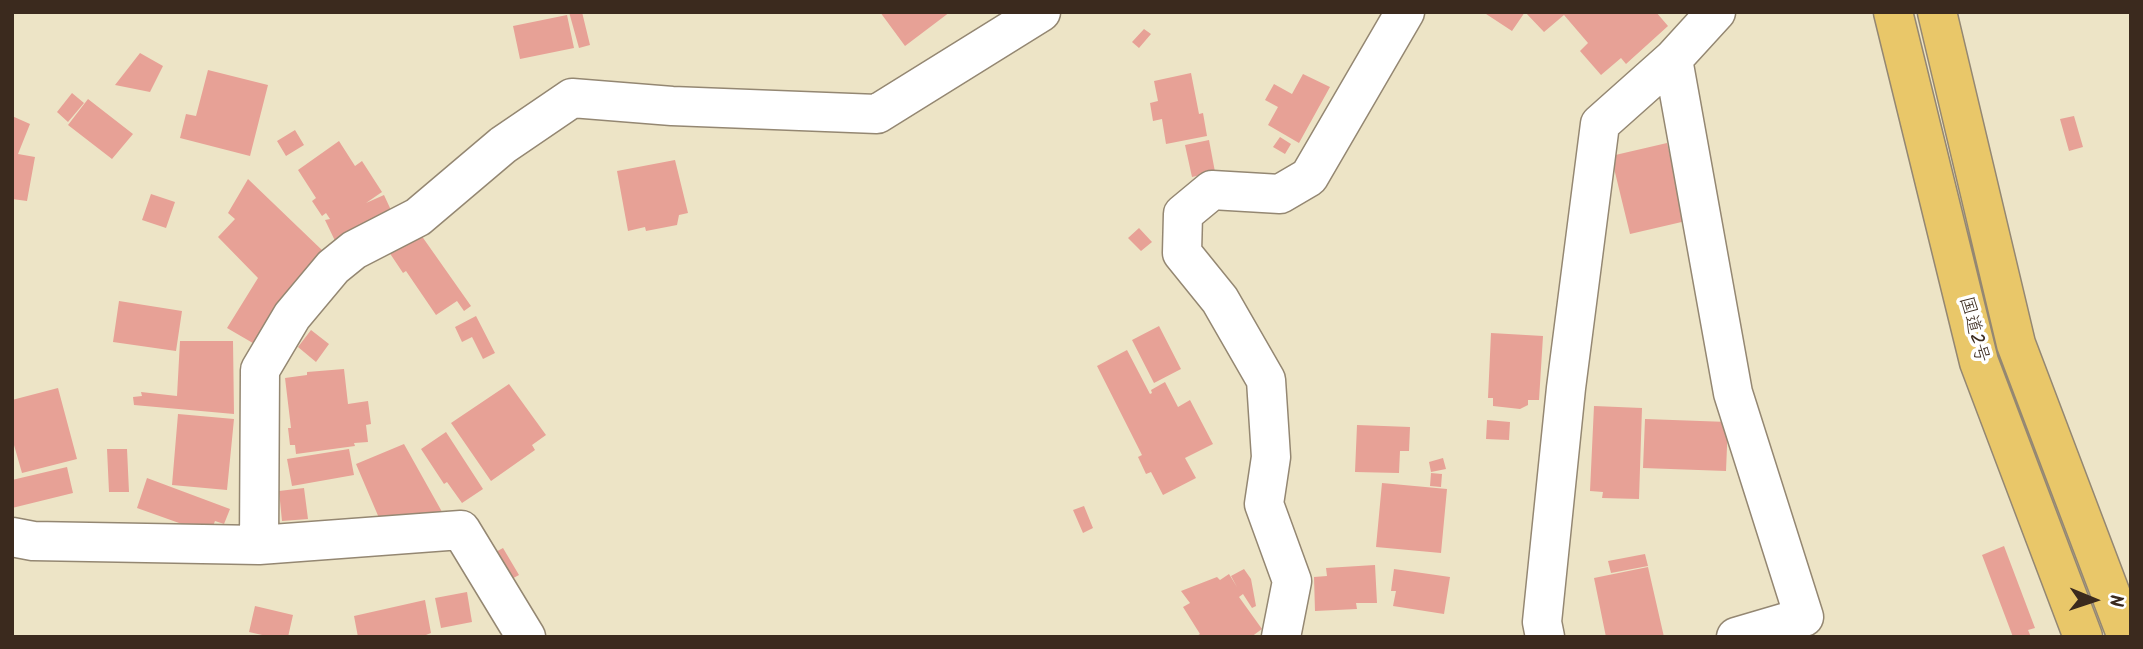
<!DOCTYPE html>
<meta charset="utf-8">
<style>
body{margin:0}
#map{position:relative;width:2143px;height:649px;overflow:hidden;background:#ede4c6;font-family:Kalam,sans-serif}
canvas{display:block}
.frame{position:absolute;inset:0;border:14px solid #3b2a1e;pointer-events:none}
.north{position:absolute;left:2059px;top:565px;width:70px;height:70px;-webkit-text-stroke:5px #fff;paint-order:stroke;rotate:92deg;font-size:19px;font-weight:700;line-height:28px;text-align:center;color:#3b2a1e}
.north::after{content:'';display:block;margin:auto;width:24px;height:32px;background:#3b2a1e;clip-path:polygon(50% 0,100% 100%,50% 72%,0 100%)}
</style>
<div id="map">
<canvas width="2143" height="649"></canvas>
<div class="frame"></div>
<div class="north">N</div>
</div>
<script>
const ctx = document.querySelector('canvas').getContext('2d');
ctx.lineJoin = 'round';
function paint(path, color) {
  ctx.fillStyle = color;
  ctx.fill(path, 'evenodd');
}
function strokePath(path, color, width, dash) {
  ctx.strokeStyle = color;
  ctx.lineWidth = width;
  ctx.lineCap = dash ? 'butt' : 'round';
  ctx.setLineDash(dash || []);
  ctx.stroke(path);
}
function drawText(font, color, halo, rows, align = 'center') {
  ctx.font = font + ' Kalam,"Klee One",sans-serif';
  ctx.lineWidth = 7;
  ctx.setLineDash([]);
  ctx.textBaseline = 'middle';
  ctx.strokeStyle = halo;
  ctx.fillStyle = color;
  for (const [text, x, y, turn = 0] of rows) {
    ctx.save();
    ctx.translate(x, y);
    ctx.rotate((+turn || 0) * Math.PI / 180);
    ctx.textAlign = isNaN(turn) ? turn : align;
    if (halo) ctx.strokeText(text, 0, 0);
    ctx.fillText(text, 0, 0);
    ctx.restore();
  }
}
paint(new Path2D(`
 M569 12H582L590 45 579 48Z
 M880 12H950L905 46Z
 M1483 12H1525L1512 31Z
 M1525 12H1656L1668 26 1626 64 1621 58 1601 75 1580 51 1588 43 1564 15 1544 32Z
 M567 15 574 48 520 59 513 26Z
 M1144 29 1151 34 1139 48 1132 42Z
 M140 53 163 66 150 92 115 85Z
 M208 70 268 85 250 156 180 138 186 114 196 116Z
 M1191 73 1199 114 1203 113 1207 136 1166 144 1162 119 1153 121 1150 103 1158 101 1154 81Z
 M1303 74 1330 87 1299 143 1268 125 1278 107 1265 100 1274 84 1292 94Z
 M72 93 84 103 68 122 57 112Z
 M88 99 133 134 112 159 68 125Z
 M12 116 30 124 18 154 35 157 27 201 12 199Z
 M2074 116 2083 147 2069 151 2060 119Z
 M295 130 304 145 286 156 277 141Z
 M1280 137 1291 144 1285 154 1273 147Z
 M1209 140 1215 172 1192 177 1185 145Z
 M339 141 355 166 362 161 382 192 366 203 384 195 396 221 338 247 325 220 330 219 326 213 322 216 312 201 316 198 298 170Z
 M1667 143 1686 221 1630 234 1611 156Z
 M675 160 688 213 679 215 677 225 646 231 645 227 628 231 617 171Z
 M248 179 324 252 258 346 227 328 258 278 218 237 235 219 228 213Z
 M151 194 175 202 166 228 142 220Z
 M414 225 471 306 464 311 457 301 436 315 406 271 403 273 385 246Z
 M1139 228 1152 242 1141 251 1128 238Z
 M119 301 182 311 176 351 113 342Z
 M476 316 495 353 483 359 472 337 462 342 455 327Z
 M1159 326 1181 369 1154 383 1132 340Z
 M311 330 329 344 316 362 298 347Z
 M1491 333 1543 336 1539 400H1528V405L1520 409 1493 406V398H1488Z
 M180 341H233L234 414 134 405 133 397 142 396 141 392 177 396Z
 M1127 350 1150 394 1152 393 1151 390 1165 382 1178 407 1190 400 1213 444 1185 458 1196 478 1163 495 1151 472 1146 474 1138 457 1142 455 1097 366Z
 M344 369 348 404 368 401 371 424 366 425 368 442 354 443 355 446 296 454 295 445H290L288 428H291L285 378 307 375V372Z
 M509 384 546 435 532 445 535 450 491 481 451 423Z
 M58 388 77 459 22 473 12 438V400Z
 M1594 406 1642 408 1639 499 1602 498 1603 492 1590 491Z
 M178 414 234 419 227 490 172 485Z
 M1645 419 1728 422 1726 471 1643 468Z
 M1487 420 1510 422 1509 440 1486 439Z
 M1357 425 1410 427 1409 451H1400L1399 473 1355 472Z
 M446 432 483 489 462 503 447 482 444 484 421 449Z
 M404 444 446 519 382 525 356 464Z
 M107 449H127L129 492H109Z
 M349 449 354 475 292 486 287 459Z
 M1443 458 1446 469 1431 472 1429 462Z
 M67 467 73 493 12 508V480Z
 M1431 473 1442 474 1441 487 1430 486Z
 M147 478 230 509 224 524 215 521 210 534 137 508Z
 M1382 483 1447 489 1441 553 1376 547Z
 M304 488 308 519 282 521 279 491Z
 M1084 506 1093 528 1083 533 1073 510Z
 M2004 546 2035 628 2028 630 2031 637H2013L1982 555Z
 M503 548 519 575 508 581 492 554Z
 M1645 554 1648 566 1611 573 1608 561Z
 M1375 565 1377 603H1356L1357 609 1315 611 1314 577 1327 576 1326 568Z
 M1648 567 1664 637H1606L1594 578Z
 M1244 569 1251 579 1256 606 1252 608 1243 594 1239 597 1262 629 1251 637H1195L1200 634 1183 607 1190 603 1181 591 1217 577 1220 580 1229 574 1237 587 1231 576Z
 M1394 569 1450 577 1444 614 1393 606 1396 591H1391Z
 M467 592 472 622 441 628 435 598Z
 M425 600 431 633 421 637H358L354 616Z
 M255 606 293 615 288 637H271L249 632Z`), '#e7a196');
const street = new Path2D(`
 M1673 59 1733 393 1804 617 1736 637
 M12 537 33 541 259 545 461 530 526 637
 M259 545 260 370 292 316 333 267 354 250 418 217 503 145 572 98 672 106 877 114 1041 12
 M1281 637 1292 581 1264 504 1271 457 1266 380 1220 300 1182 253 1183 214 1212 190 1280 194 1309 177 1405 12
 M1545 637 1542 622 1566 388 1600 124 1673 59 1716 12`);
const highway = new Path2D(`
 M1893 12 1979 362 2083 637
 M1937 12 2016 344 2127 637`);
strokePath(street, '#948772', 41);
strokePath(highway, '#948772', 41);
strokePath(street, '#fff', 38);
strokePath(highway, '#e9c769', 38);
drawText('19px', '#3b2a1e', '#fff', [
 ["国道2号",1972,330,75]
]);
</script>
